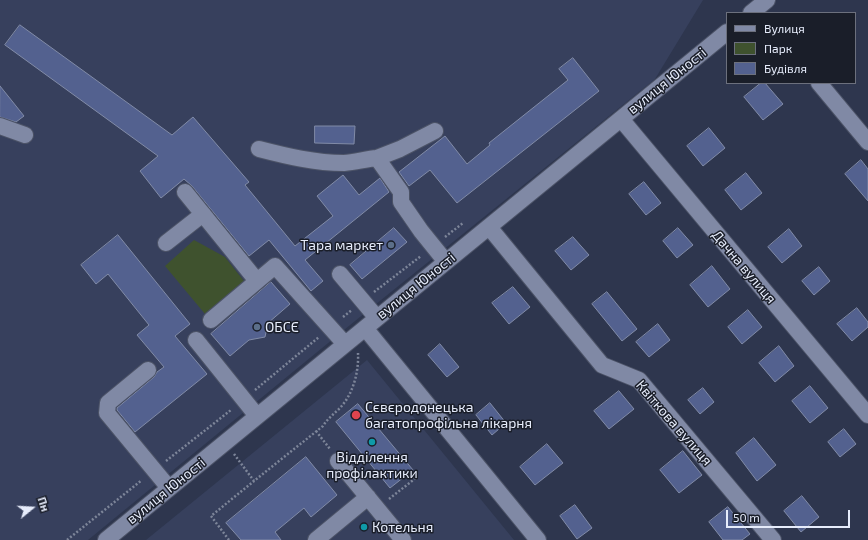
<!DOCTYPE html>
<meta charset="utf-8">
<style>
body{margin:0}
#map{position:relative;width:868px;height:540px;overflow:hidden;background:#2e364e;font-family:"Exo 2",sans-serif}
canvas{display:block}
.legend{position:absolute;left:726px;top:12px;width:130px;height:72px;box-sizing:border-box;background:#1a1e29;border:1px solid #6c707d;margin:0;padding:5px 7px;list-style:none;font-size:12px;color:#e6ecfb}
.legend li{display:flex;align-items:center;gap:8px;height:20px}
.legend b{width:20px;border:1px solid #6c707d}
.north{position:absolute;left:12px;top:488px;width:40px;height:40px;-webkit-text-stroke:3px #1a1e29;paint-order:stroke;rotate:72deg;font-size:11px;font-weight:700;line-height:16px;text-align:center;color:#e6ecfb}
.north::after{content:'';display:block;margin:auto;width:14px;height:18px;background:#e6ecfb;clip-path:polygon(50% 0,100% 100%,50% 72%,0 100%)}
.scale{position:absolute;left:726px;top:510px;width:124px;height:18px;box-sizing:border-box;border:2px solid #e6ecfb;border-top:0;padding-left:5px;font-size:12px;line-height:14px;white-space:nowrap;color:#e6ecfb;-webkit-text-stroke:3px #1a1e29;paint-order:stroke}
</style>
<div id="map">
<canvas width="868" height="540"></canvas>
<ul class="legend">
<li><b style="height:5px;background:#8089a5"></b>Вулиця</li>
<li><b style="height:11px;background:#3f522e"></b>Парк</li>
<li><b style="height:11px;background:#53618f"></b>Будівля</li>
</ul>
<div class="north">Пн</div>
<div class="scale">50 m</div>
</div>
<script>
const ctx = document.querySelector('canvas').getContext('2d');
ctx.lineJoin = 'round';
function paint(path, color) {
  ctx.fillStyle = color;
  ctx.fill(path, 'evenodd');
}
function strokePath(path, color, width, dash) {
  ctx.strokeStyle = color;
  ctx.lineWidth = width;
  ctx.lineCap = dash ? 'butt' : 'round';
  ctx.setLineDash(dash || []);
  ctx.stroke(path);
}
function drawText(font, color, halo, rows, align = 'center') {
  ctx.font = font + ' "Exo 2",sans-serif';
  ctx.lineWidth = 3;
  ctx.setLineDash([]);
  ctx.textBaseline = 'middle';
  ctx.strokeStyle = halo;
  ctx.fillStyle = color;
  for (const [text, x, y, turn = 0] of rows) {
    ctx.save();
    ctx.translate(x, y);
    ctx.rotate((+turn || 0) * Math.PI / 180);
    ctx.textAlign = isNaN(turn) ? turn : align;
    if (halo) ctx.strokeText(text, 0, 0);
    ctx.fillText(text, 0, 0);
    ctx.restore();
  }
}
paint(new Path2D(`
 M0 0H703L655 79 355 321 88 540H0Z
 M367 360 514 540H146Z`), '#37405d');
paint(new Path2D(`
 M194 240 225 257 244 281 205 314 165 266Z`), '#3f522e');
const building = new Path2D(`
 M20 25 172 135 193 117 249 182 245 185 295 246 333 216 317 196 343 175 359 195 380 178 389 192 305 260 323 281 311 291 269 240 249 256 192 186 184 179 161 198 140 171 158 156 5 45Z
 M573 58 599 91 457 203 430 170 409 186 399 172 445 136 467 164 490 145 489 143 568 80 559 69Z
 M761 83H765L783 104 763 120 744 97Z
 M0 86 24 116 16 122 0 117Z
 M315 126H355L354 144 315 143Z
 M709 128 725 148 703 166 687 146Z
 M861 160 868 169V201L845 174Z
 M746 173 762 193 741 210 725 190Z
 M644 182 661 203 646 215 629 194Z
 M394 228 407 242 362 279 350 265Z
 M678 228 693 245 677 258 663 241Z
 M789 229 802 246 782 263 768 247Z
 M118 235 190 324 175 336 207 374 135 432 117 410V408L154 377 157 372 164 367 137 335 149 325 108 274 96 284 81 265Z
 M573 237 589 255 571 270 555 251Z
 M712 266 730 289 708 307 690 285Z
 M819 267 830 281 814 295 802 281Z
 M271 282 290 304 268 323 265 337 249 340 230 356 211 334Z
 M513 287 530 307 509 324 492 303Z
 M607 292 637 329 622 341 592 304Z
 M857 308 868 322V327L852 341 837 324Z
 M748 310 762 327 742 344 728 327Z
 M658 324 670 340 649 357 636 342Z
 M440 344 459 367 447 377 428 355Z
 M779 346 794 366 775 382 759 363Z
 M810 386 828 408 810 423 792 401Z
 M703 388 714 402 700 414 688 400Z
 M619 391 634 409 609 429 594 411Z
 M490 403 506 423 492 435 476 415Z
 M358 404 413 470 390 488 336 422Z
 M844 429 856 444 840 457 828 442Z
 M754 438 776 465 757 481 736 453Z
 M547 444 563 463 535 485 520 467Z
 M683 451 702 475 679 493 660 470Z
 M306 457 337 495 311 517 304 508 275 532 281 540H241L226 523Z
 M802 496 819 517 801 532 784 511Z
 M575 505 592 528 577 539 560 516Z
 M728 507 750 534 742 540H723L709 522Z`);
paint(building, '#53618f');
strokePath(building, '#818ba7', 1);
const minor = new Path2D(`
 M751 13 767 0
 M819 83 868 142
 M621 119 868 415
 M0 126 25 135
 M259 149C286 156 315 163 344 163 355 162 367 159 377 158L401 192V202L421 231 446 262
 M377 158 400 149 435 131
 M185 192 257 281
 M489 227 602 365 639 380 773 540
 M166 243 203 214
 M340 274 377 318
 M211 320 275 266 345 344
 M365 328 538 540
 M196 340 257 416
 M148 370 108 403 107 413 169 488
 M338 461 403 540
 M106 540 727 32
 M316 540 368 497`);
strokePath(minor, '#4c5367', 18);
strokePath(new Path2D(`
 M445 237 463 223
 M374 292 421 256
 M343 317 352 310
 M255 390 319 337
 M316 431 330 449
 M234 454 254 481 323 426C328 418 334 414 340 408 353 394 359 372 358 353
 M166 461 231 410
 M389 499 417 477
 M67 540 142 480
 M229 540 211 516 254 481`), '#7d8599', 2.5, [2, 2]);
strokePath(minor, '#8089a5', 16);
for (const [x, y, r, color] of [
 [391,245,4,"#5c6f8a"],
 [257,327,4,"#5c6f8a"],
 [356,415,5,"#e0444e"],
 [372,442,4,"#0f9aa8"],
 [364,527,4,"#0f9aa8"]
]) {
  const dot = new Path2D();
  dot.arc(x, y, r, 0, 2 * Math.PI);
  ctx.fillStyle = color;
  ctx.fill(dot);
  strokePath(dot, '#1a1e29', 1.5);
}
drawText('14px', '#e6ecfb', '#1a1e29', [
 ["вулиця Юності",667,81,-39],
 ["Дачна вулиця",744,267,50],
 ["вулиця Юності",416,286,-39],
 ["Квіткова вулиця",674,423,49],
 ["вулиця Юності",166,491,-39]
]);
drawText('14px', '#e6ecfb', '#1a1e29', [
 ["Тара маркет",383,245,"right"],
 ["ОБСЄ",265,327],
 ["Сєвєродонецька",365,407],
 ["багатопрофільна лікарня",365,423],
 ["Відділення",372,457,"center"],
 ["профілактики",372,473,"center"],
 ["Котельня",372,527]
], 'left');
</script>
